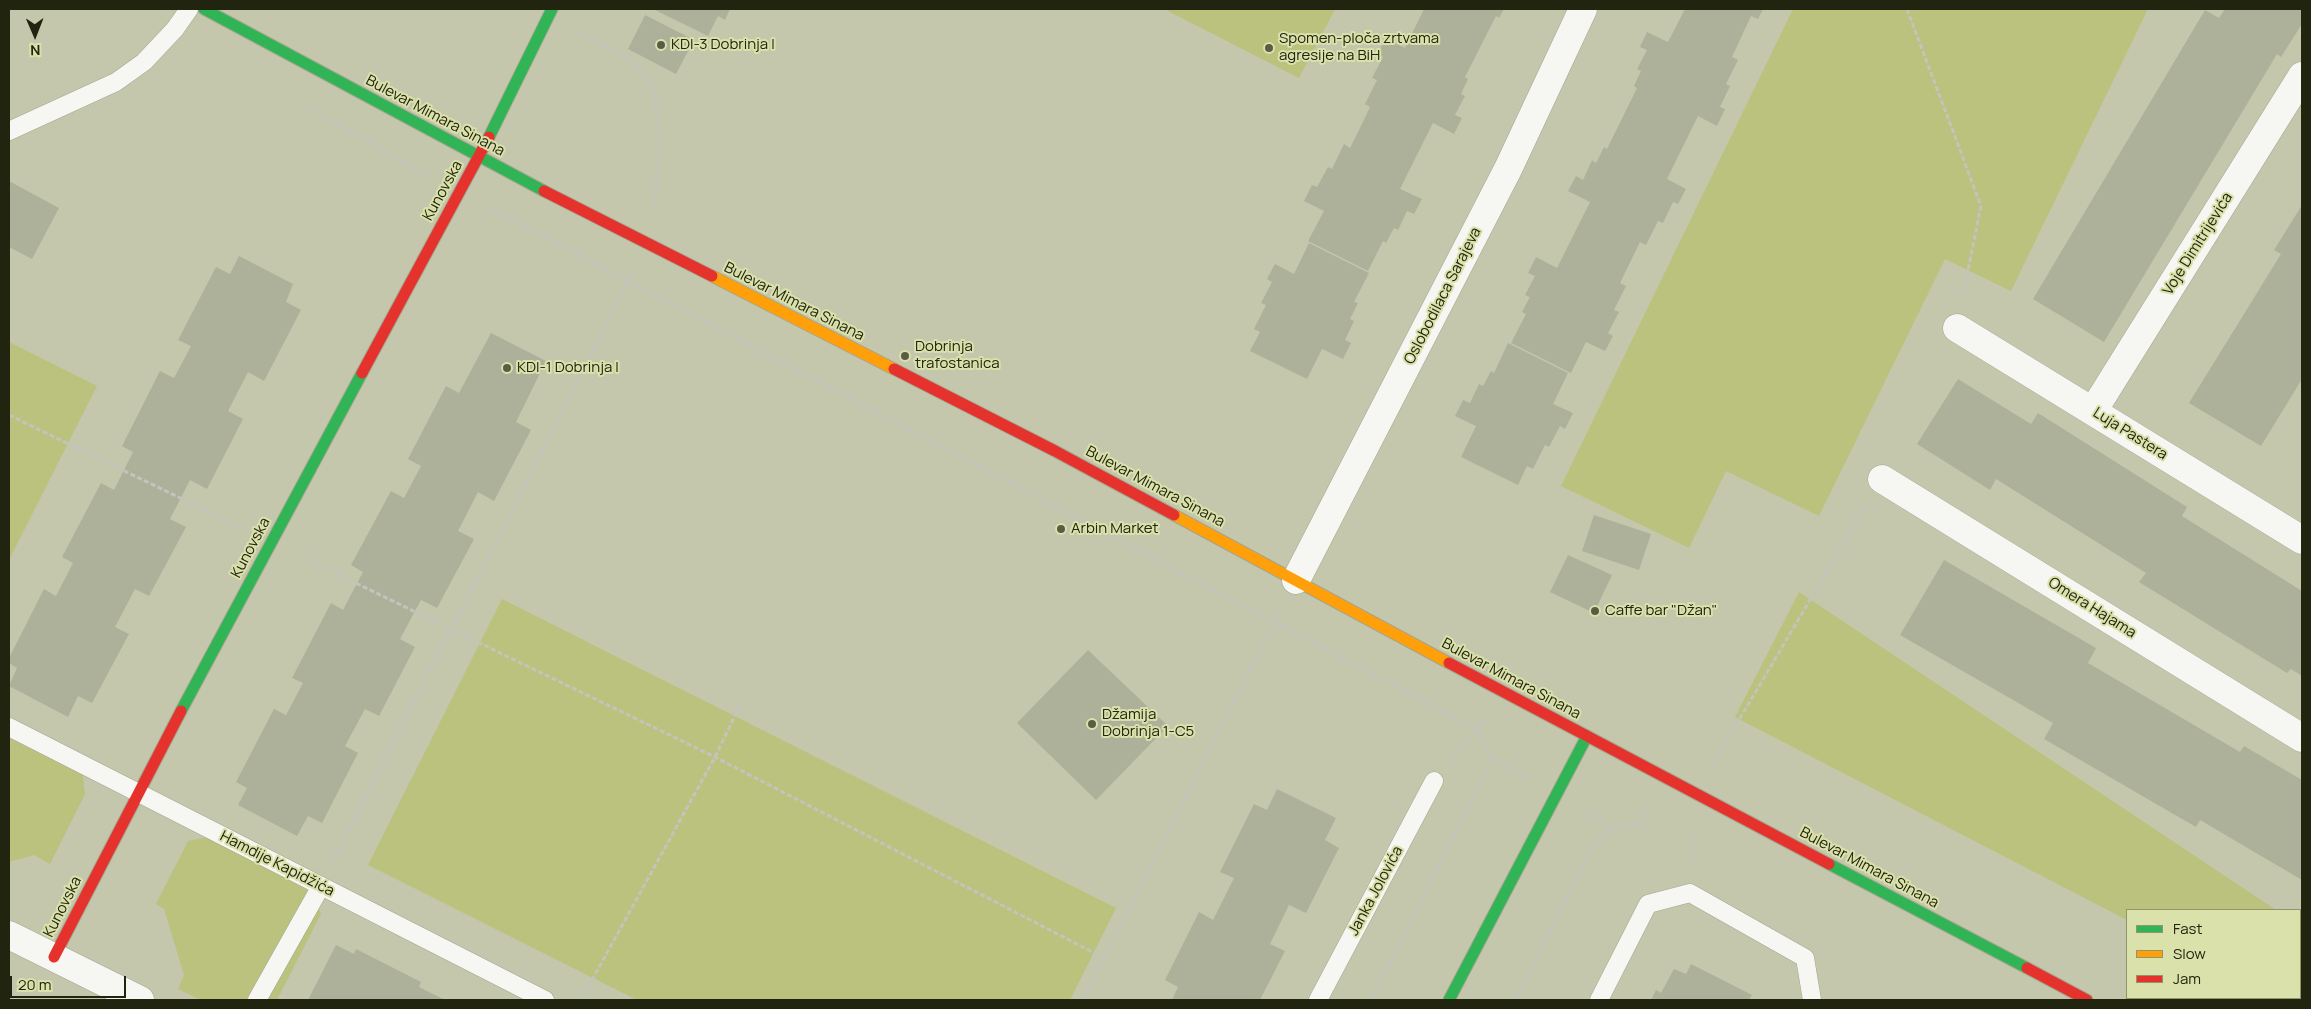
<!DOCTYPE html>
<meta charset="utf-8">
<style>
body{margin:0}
#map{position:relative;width:2311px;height:1009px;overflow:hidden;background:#c4c7ab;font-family:Manrope,sans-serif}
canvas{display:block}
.frame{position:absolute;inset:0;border:10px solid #21240e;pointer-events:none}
.legend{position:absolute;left:2126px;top:909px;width:175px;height:90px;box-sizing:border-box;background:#dae1aa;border:1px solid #90956c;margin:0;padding:6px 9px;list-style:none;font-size:15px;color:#21240e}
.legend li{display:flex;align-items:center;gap:10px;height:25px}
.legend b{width:25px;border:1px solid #90956c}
.north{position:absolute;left:10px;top:10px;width:50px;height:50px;-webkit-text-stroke:4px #dae1aa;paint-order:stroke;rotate:179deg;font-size:14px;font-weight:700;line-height:20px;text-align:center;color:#21240e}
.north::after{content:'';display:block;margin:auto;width:18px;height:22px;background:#21240e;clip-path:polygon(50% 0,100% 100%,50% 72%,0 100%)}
.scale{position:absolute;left:10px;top:976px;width:116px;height:22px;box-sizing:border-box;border:2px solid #21240e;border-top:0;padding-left:6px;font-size:15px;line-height:18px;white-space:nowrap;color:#21240e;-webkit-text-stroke:4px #dae1aa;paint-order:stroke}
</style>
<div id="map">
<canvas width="2311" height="1009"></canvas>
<div class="frame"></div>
<ul class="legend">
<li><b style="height:6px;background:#30b455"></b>Fast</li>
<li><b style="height:6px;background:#ff9f0a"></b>Slow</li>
<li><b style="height:6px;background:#e5322d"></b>Jam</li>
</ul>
<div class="north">N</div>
<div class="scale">20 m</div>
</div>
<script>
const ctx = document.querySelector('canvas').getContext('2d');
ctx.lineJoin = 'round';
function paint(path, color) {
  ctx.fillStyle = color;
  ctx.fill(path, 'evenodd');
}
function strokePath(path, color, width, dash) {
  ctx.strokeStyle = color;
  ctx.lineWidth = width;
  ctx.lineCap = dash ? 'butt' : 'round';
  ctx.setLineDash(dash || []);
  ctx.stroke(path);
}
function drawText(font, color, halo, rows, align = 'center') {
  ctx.font = font + ' Manrope,sans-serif';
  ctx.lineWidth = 4;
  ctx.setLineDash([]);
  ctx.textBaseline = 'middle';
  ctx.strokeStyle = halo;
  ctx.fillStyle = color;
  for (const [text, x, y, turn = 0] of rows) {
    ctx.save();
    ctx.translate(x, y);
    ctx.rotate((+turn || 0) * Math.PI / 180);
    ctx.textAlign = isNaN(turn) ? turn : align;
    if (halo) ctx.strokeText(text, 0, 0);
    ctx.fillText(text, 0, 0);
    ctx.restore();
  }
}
paint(new Path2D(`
 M1164 9H1335L1299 78Z
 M1793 9H2148L2011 291 1945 259 1819 516 1726 471 1689 548 1561 486Z
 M9 342 97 386 9 560Z
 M1799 592 2276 910H2127V920L1735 717Z
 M502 599 1116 908 1070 1000H637L368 865Z
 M9 738 83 775 85 794 50 864 34 855 9 862Z
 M208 837 313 893 321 914 277 1000H201L178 989 184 975 164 909 156 904 188 841Z
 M2300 926 2302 928V1000H2281L2276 998H2300Z`), '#bbc27d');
paint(new Path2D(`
 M653 9H730L725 20 718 16 708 36Z
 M1424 9H1504L1499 18 1496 16 1465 77 1468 79 1461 94 1465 96 1455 115 1462 118 1454 134 1433 123 1400 189 1422 199 1414 214 1407 211 1398 230 1394 228 1386 243 1383 241 1368 271 1308 241 1324 211 1304 201 1312 185 1317 187 1328 167 1332 169 1344 144 1350 148 1360 128 1370 107 1365 104 1377 80 1372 78 1383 57 1377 54 1386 39 1405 48Z
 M1685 9H1763L1758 19 1751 16 1732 57 1738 60 1726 84 1730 86 1720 107 1725 109 1717 126 1698 116 1667 179 1686 189 1678 204 1673 202 1663 223 1658 221 1646 245 1640 242 1620 283 1626 286 1614 310 1619 312 1608 333 1613 336 1605 351 1586 342 1571 373 1511 343 1526 314 1522 312 1530 297 1525 295 1535 276 1528 273 1536 257 1557 268 1590 202 1568 191 1576 176 1583 180 1592 160 1596 163 1604 147 1607 149 1637 88 1634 86 1641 71 1637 69 1647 50 1640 47 1647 32 1668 42Z
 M2225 9H2302V24L2281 57 2277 54 2104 342 2033 299 2205 10 2219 18Z
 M645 15 694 40 676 74 628 49Z
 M9 181 59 208 32 259 9 247Z
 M2302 205V379L2261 446 2189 403 2281 254 2274 250Z
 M1309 243 1369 273 1354 302 1358 303 1350 319 1354 321 1345 340 1351 343 1343 359 1322 349 1307 379 1250 351 1260 332 1254 329 1266 305 1261 303 1272 282 1267 279 1275 264 1294 274Z
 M239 256 293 284 286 302 301 310 264 381 248 372 228 411 243 419 207 489 190 480 170 519 186 527 149 596 135 589 115 627 129 634 92 703 78 696 68 717 9 686 17 668 9 663V658L44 589 56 596 73 563 62 557 101 483 114 490 133 452 122 446 160 371 174 378 191 346 178 340 216 267 230 274Z
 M491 333 546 361 516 422 531 430 494 501 478 492 458 531 474 539 437 608 421 600 400 639 415 647 379 716 365 709 345 746 358 753 322 823 308 816 297 836 238 805 247 788 236 782 274 709 286 715 303 683 292 678 331 603 343 610 363 572 351 565 391 491 404 498 421 466 408 459 446 386 459 393Z
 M1508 343 1568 373 1553 404 1573 413 1565 429 1560 426 1549 447 1545 445 1533 469 1527 466 1518 485 1461 457 1476 426 1455 416 1463 400 1470 403 1479 384 1483 386 1491 371 1494 373Z
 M1958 379 2031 424 2038 413 2187 507 2182 516 2302 591V676L2291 669 2287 673 2139 582 2146 573 1996 479 1990 490 1917 444Z
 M1594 515 1651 534 1639 570 1582 551Z
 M1568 555 1612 575 1594 613 1550 592Z
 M1944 560 2096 648 2088 663 2240 752 2244 746 2302 780V880L2200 820 2196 827 2044 739 2053 723 1900 635Z
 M1088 650 1168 726 1096 800 1017 723Z
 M1277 789 1336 818 1325 840 1339 848 1306 913 1289 905 1270 944 1285 951 1260 1000H1172L1178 987 1165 980 1199 912 1213 920 1234 878 1220 872 1254 804 1267 810Z
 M336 945 354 954 356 949 421 982 419 987 445 1000H308Z
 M1691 964 1752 995 1749 1000H1651L1656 990 1661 993 1674 969 1686 974Z`), '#aeb19a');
const lane = new Path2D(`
 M9 131 116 82 144 62 175 29 189 9
 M9 727 545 1000
 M257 1000 321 886
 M1318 1000 1434 781
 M1599 1000 1648 904 1690 893 1805 958 1812 1000`);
const street = new Path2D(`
 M1957 328 2302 540
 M2093 411 2302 76
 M1882 479 2302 738
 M1296 580 1508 169 1583 9
 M9 935 140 1000`);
const fast = new Path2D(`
 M204 9 544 191
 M489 137 552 9
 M181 711 362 373
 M1829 864 2027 968
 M1449 1000 1587 736`);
const slow = new Path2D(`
 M712 276 894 369
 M1174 515 1449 663`);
const jam = new Path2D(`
 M544 191 712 276
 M894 369 1055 451 1174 515
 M362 373 489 137
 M1449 663 1829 864
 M54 957 181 711
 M2027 968 2087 1000`);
strokePath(lane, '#a3a68f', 19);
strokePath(street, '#a3a68f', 29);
strokePath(fast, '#a3a68f', 13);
strokePath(slow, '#a3a68f', 13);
strokePath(jam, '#a3a68f', 13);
strokePath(new Path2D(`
 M1907 9 1981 206 1963 295
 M577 32C594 41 613 48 628 59 671 90 661 163 653 207
 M309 107 429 177
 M490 208 1477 729 1492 759 1371 1000
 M9 415 240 527
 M302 557 715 757 1104 958
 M1452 759 1477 729 1482 718
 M1492 759 1527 778
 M1713 764 1865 507
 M1588 810 1611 829
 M334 859 632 274
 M1691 864 1693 831
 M581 1000 715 757 742 701
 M1083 1000 1280 612
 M1515 1000 1590 851 1611 829 1640 824 1648 806`), '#c3c4bc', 3, [5, 2.5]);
strokePath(lane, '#f6f7f2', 18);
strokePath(street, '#f6f7f2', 28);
strokePath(fast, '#30b455', 11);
strokePath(slow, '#ff9f0a', 11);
strokePath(jam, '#e5322d', 11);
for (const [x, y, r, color] of [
 [661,45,5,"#5a5d45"],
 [1269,48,5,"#5a5d45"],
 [905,356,5,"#5a5d45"],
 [507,368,5,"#5a5d45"],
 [1061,529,5,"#5a5d45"],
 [1595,611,5,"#5a5d45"],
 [1092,724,5,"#5a5d45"]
]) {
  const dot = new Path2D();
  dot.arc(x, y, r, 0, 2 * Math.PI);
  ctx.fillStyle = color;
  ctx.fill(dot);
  strokePath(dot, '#dae1aa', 2);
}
drawText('15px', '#21240e', '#dae1aa', [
 ["Spomen-ploča zrtvama",1279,39],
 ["agresije na BiH",1279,56],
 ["KDI-3 Dobrinja I",671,45],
 ["Dobrinja",915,347],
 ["trafostanica",915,364],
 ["KDI-1 Dobrinja I",517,368],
 ["Arbin Market",1071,529],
 ["Caffe bar \"Džan\"",1605,611],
 ["Džamija",1102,715],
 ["Dobrinja 1-C5",1102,732]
], 'left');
drawText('15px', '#21240e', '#dae1aa', [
 ["Bulevar Mimara Sinana",435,116,28],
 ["Kunovska",443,191,-61],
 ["Voje Dimitrijevića",2198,244,-58],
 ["Oslobodilaca Sarajeva",1443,296,-63],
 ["Bulevar Mimara Sinana",794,302,27],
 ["Luja Pastera",2130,434,32],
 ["Bulevar Mimara Sinana",1155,487,28],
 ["Kunovska",251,548,-62],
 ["Omera Hajama",2092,608,32],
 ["Bulevar Mimara Sinana",1511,679,28],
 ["Hamdije Kapidžića",277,864,27],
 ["Bulevar Mimara Sinana",1869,868,28],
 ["Janka Jolovića",1376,891,-62],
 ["Kunovska",63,907,-63]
]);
</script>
